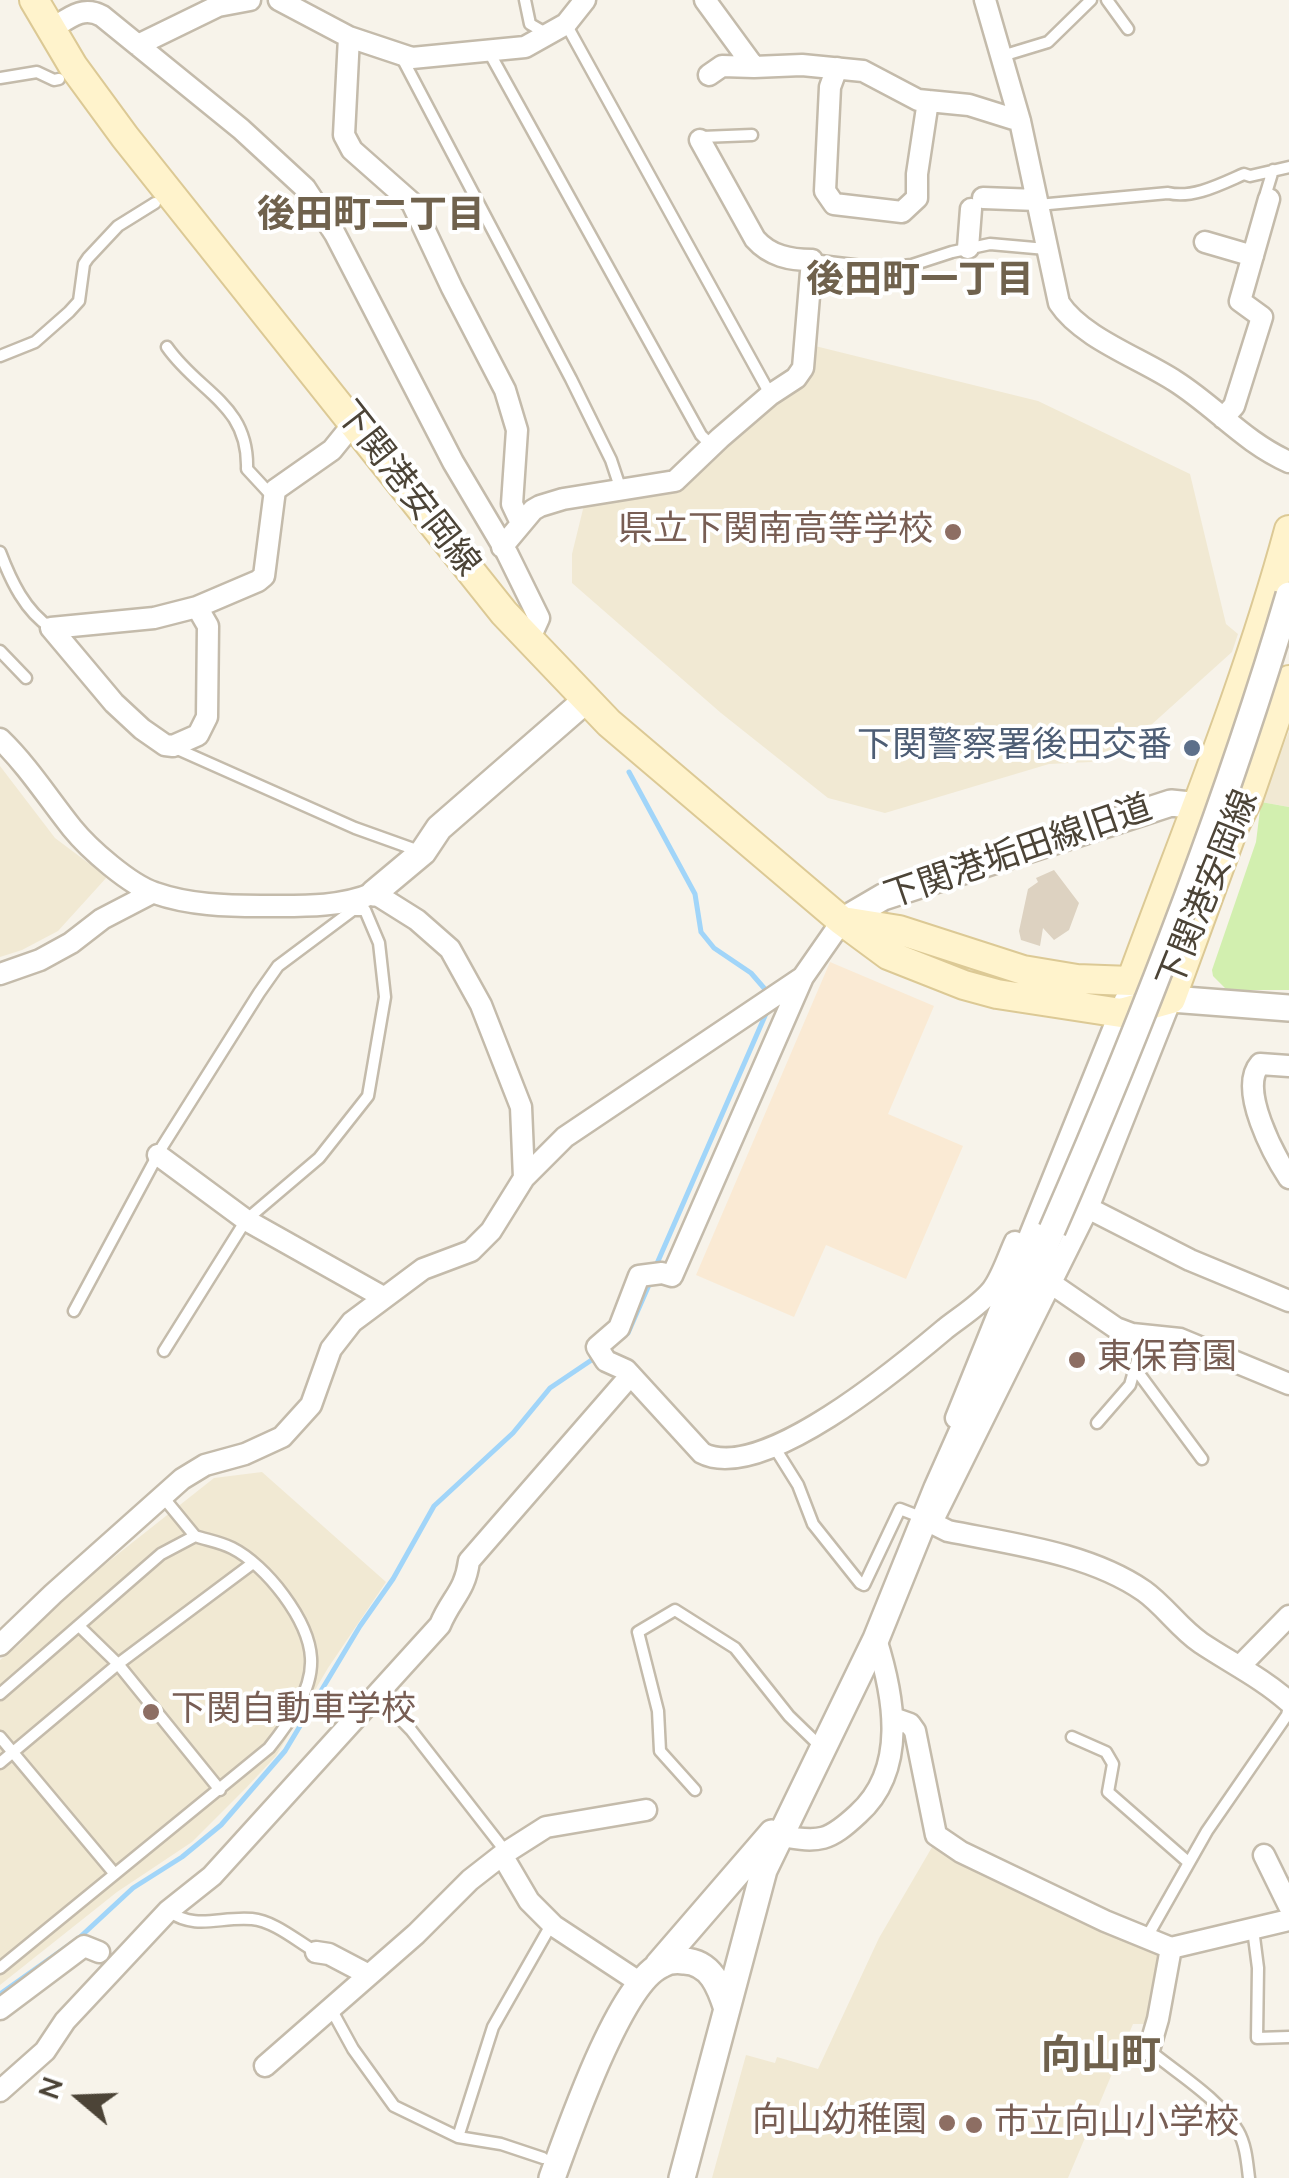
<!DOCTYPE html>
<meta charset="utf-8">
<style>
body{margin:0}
#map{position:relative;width:1289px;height:2178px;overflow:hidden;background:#f7f3ea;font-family:"Nunito Sans",sans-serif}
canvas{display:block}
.north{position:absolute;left:30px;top:2048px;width:100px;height:100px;-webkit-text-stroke:8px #fff;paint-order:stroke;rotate:289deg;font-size:28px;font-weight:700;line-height:40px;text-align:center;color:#4c4437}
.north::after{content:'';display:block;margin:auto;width:35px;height:45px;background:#4c4437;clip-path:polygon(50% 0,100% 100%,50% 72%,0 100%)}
</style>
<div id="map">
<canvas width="1289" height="2178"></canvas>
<div class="north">N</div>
</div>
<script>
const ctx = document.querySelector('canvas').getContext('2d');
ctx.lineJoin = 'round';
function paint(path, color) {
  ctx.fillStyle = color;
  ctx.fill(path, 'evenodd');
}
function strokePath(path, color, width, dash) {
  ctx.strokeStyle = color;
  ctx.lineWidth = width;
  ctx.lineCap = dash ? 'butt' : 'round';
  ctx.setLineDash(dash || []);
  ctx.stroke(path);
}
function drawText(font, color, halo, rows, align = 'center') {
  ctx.font = font + ' "Nunito Sans","Noto Sans JP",sans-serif';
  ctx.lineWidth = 8;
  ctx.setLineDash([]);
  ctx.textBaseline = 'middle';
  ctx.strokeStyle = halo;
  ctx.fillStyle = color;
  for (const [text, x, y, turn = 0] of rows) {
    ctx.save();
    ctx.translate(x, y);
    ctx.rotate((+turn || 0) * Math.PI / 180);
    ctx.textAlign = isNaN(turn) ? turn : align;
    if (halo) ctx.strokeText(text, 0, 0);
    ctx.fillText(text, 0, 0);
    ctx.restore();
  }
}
paint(new Path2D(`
 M830 962 934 1006 888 1114 963 1146 906 1279 826 1245 794 1317 696 1275Z`), '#faead4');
paint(new Path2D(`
 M811 345 1038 401 1190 474 1226 624 1238 634 1232 652 1120 753 1091 762 1049 764 885 813 828 798 721 713 572 583V554L584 505 677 486 757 411Z
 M1289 731V807L1261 802Z
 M0 766 55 838 107 877 58 931 22 950 0 957Z
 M262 1472 386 1582 328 1668 276 1756 246 1788 192 1842 117 1892 0 1985V1660L20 1644 56 1603 214 1478Z
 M935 1842 1167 1954 1152 2024H1133L1068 2178H712L746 2055 775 2063 777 2057 818 2069 879 1938Z`), '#f1e9d3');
paint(new Path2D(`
 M1261 802 1289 807V990H1227L1213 976 1212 970 1256 842Z`), '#d2efaf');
strokePath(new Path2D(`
 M629 772 695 894 701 932 714 948 751 973 764 988
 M655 1268 768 1009
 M606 1351 628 1333 652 1278
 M0 1994 79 1938 133 1888 182 1857 221 1825 285 1751 360 1626 393 1579 434 1506 513 1433 550 1388 596 1357`), '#a1d5f9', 5);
paint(new Path2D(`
 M1054 870 1079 903 1069 930 1054 940 1043 928 1040 946 1021 940 1019 931 1028 889 1038 882 1036 878Z`), '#ddd2c1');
const service = new Path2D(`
 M525 0 530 24 549 35
 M1107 0 1128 29
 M566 24 770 394
 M489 52 701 435 712 446
 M401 56 571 379 611 460 621 490
 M1002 56 1048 42 1091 0
 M0 78 37 72 54 80 59 79
 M700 140 702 137 752 135
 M1269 199 1266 193 1273 170
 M1038 205 1168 193C1193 199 1221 184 1244 174L1250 176 1289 167
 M812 260 879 268 912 265 952 252 990 244 1046 249
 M167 347C199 393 249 404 247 469L272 496
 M0 356 35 342 69 312 79 301 84 264 88 258 118 226 155 203
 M0 552C11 581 25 611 51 628
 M0 651 26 678
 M175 748 355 828 422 852
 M74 1311 162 1147 259 993 278 966 353 910H365L379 943 385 997 368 1096 319 1158 246 1220 164 1351
 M1137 1371 1202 1459
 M1097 1423 1130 1385 1144 1336
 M773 1445 798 1485 813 1524 860 1583 864 1585 900 1509 918 1516
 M163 1497 195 1536
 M79 1626 118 1664 220 1790
 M0 1694 161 1554 195 1536C207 1540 220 1542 232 1548 266 1565 309 1620 311 1658 313 1691 288 1724 269 1748L0 1968
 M378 1696 411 1730 506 1852
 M0 1737 114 1873
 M1072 1737 1106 1752 1113 1764 1108 1792 1188 1862
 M0 1763 118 1664 253 1563
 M695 1790 660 1751 658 1711 638 1632 675 1610 735 1648 789 1716 823 1749
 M168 1911C197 1931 220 1916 252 1919 274 1921 297 1941 316 1952
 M1253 1929 1258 1968 1257 2038 1289 2037
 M1147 1937 1207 1831 1287 1715 1289 1707
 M330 2007 353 2049 394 2106 458 2137 501 2144 543 2158
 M1149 2050C1178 2074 1219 2098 1238 2131 1246 2145 1247 2162 1249 2178
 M458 2137 493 2027 551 1925`);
const minor = new Path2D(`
 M279 0 349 37 412 58 525 47 566 24 585 0
 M705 0 754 67 802 65 863 71 918 100 969 105 1020 121
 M985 0 1020 121 1059 303C1082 338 1140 358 1175 381 1216 407 1244 442 1289 462
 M50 30C68 19 82 5 102 16L241 129 305 188 335 234 453 462 507 553 539 618 529 640
 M349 37 344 135 352 150 412 203 452 288 505 390 517 430 512 504 521 523
 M138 45 218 6 250 0
 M837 68 830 87 825 191 834 204 902 212 917 198V174L928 101
 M709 75 722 66 754 67
 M983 198 1037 200
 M1205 242 1253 256
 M968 248 971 209
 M1223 418 1234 406 1262 317 1240 301 1269 199
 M502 547 533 510 540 506 563 499 675 481 720 438 770 395 796 378 803 368 812 260C790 260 770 256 755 239L700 140
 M51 628 154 618 197 607 258 581 264 576 275 490 332 450 353 424
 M51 628 114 703 142 729 165 745 173 746 198 735 207 717 208 626 197 607
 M0 739C28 766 48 798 72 828 89 849 130 885 155 893 189 905 227 906 261 906 298 906 340 908 374 893L417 920 450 949 481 1005 521 1107 524 1178
 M842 921 803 977 672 1276 662 1273 639 1276 619 1328 597 1347 606 1361 626 1370 702 1453C761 1484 900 1367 945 1329 960 1317 980 1305 992 1290 1002 1277 1008 1257 1015 1242L1026 1247
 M0 974 40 960 71 943 102 919 152 893
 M1289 1066 1260 1064C1238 1089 1274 1155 1289 1178
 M158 1155 246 1220 383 1297
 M1088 1208 1190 1260 1289 1301
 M1052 1284 1116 1328 1132 1334 1180 1339 1289 1384
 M956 1418 1125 1000
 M932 1522 1088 1208 1171 999
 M932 1523 948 1531C1012 1544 1089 1553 1144 1591 1165 1606 1179 1628 1201 1643 1231 1663 1262 1678 1289 1702
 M0 1645 53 1594 182 1479 205 1465 245 1454 282 1437 311 1405 331 1349 352 1322 423 1269 471 1251 491 1231 524 1178 565 1137 803 977
 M1240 1666 1289 1616
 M893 1718 910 1724 915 1731 936 1835 961 1852 1105 1921 1171 1948 1289 1920
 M781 1836C820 1843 829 1841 858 1814 908 1769 894 1696 876 1639
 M502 1855 529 1901 554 1926 642 1984
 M1264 1855 1289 1906
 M316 1952 329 1954 369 1975
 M0 2009 84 1946 99 1952
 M1149 2050 1158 2019 1171 1948
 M265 2066 416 1934 470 1880 502 1855 546 1827 646 1810
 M0 2091 45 2051 65 2021 168 1911 212 1876 440 1625C451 1598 465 1592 469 1561L630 1376`);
const tertiary = new Path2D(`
 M374 893 423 852 439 828 586 700
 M842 921 883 897 1171 803 1200 806
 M1154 992 1171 999 1289 1008
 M658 1965 772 1833
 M552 2178C569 2132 619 1985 661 1965 667 1961 676 1960 684 1961 711 1962 720 1987 727 2009
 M682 2178 764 1870 876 1639 937 1488 1052 1230`);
const secondary = new Path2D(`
 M34 0 73 66 125 137 504 613 609 723 842 921 888 955 964 985 997 994 1121 1013 1171 999 1234 827 1248 799 1289 680
 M849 922 899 930 1023 970 1077 979 1131 981C1186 831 1247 685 1289 530`);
strokePath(service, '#c4bbab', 15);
strokePath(minor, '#c4bbab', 25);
strokePath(tertiary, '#c4bbab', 30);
strokePath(secondary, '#dcc995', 32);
strokePath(service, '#fff', 10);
strokePath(minor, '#fff', 20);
strokePath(tertiary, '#fff', 25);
strokePath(secondary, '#fff3cc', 28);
const tertiaryBridge = new Path2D(`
 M1052 1230C1142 1024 1225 811 1289 595`);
strokePath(tertiaryBridge, '#c4bbab', 30, []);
strokePath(tertiaryBridge, '#fff', 25);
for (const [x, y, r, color] of [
 [953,532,10,"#8d6e63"],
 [1192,748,10,"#5c6f8a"],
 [1077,1360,10,"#8d6e63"],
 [151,1712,10,"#8d6e63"],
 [947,2123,10,"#8d6e63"],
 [974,2125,10,"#8d6e63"]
]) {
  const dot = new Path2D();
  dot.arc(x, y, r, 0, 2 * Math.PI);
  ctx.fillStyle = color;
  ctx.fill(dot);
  strokePath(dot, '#fff', 4);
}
drawText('35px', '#4c4437', '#fff', [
 ["下関港安岡線",406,490,52],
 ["下関港垢田線旧道",1019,854,-19],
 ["下関港安岡線",1210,890,-68]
]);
drawText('35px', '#785e54', '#fff', [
 ["県立下関南高等学校",933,532,"right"],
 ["東保育園",1097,1360],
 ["下関自動車学校",171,1712],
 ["向山幼稚園",927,2123,"right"],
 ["市立向山小学校",994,2125]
], 'left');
drawText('35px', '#4e5e75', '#fff', [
 ["下関警察署後田交番",1172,748]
], 'right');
drawText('bold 38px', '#70624d', '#fff', [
 ["後田町二丁目",371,218],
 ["後田町一丁目",920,283]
]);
drawText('bold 40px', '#70624d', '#fff', [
 ["向山町",1101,2058]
]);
</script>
